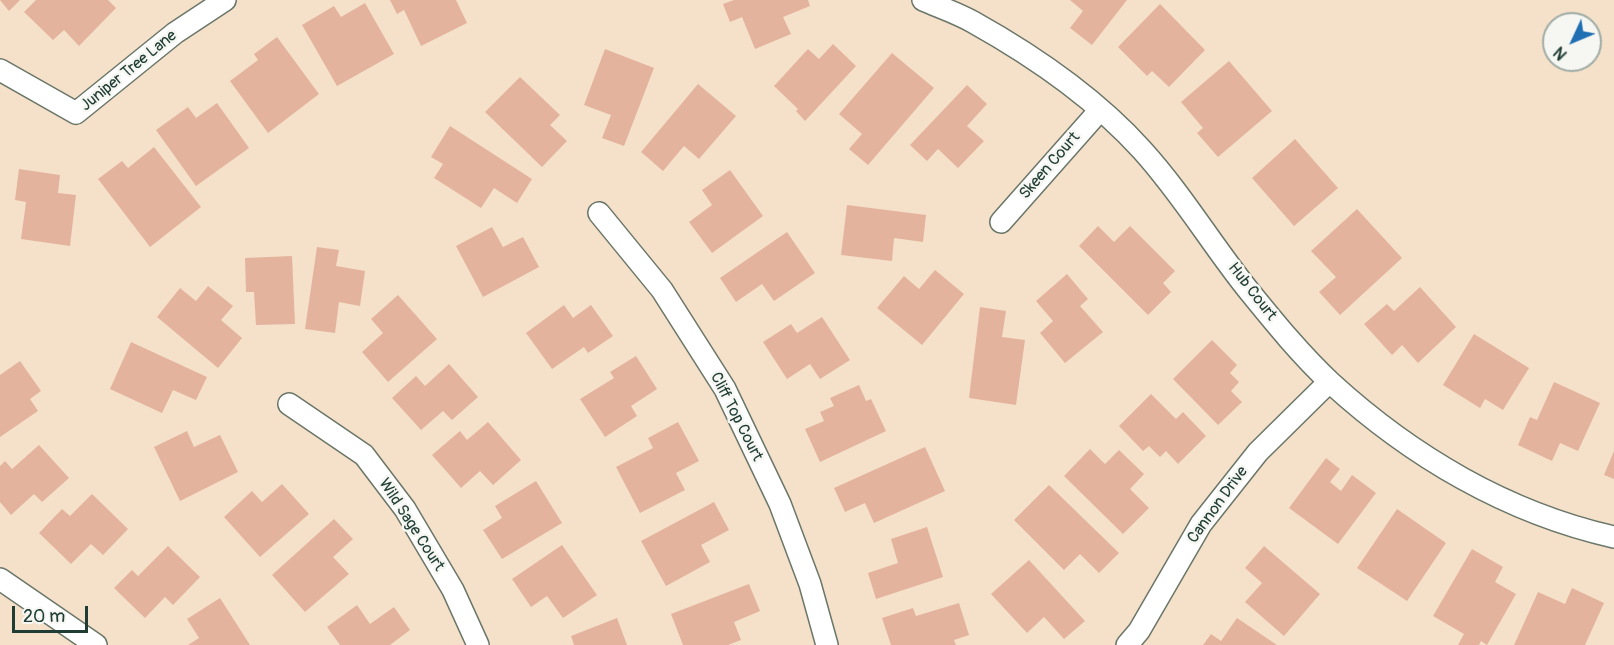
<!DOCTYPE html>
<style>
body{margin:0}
#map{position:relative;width:1614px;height:645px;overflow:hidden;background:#f5e1c9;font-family:Pangolin,sans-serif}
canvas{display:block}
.north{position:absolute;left:1542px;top:12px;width:60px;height:60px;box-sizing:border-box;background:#f6f6f2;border:2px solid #a0aca6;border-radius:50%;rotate:226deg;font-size:16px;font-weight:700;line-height:24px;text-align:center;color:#1f3d34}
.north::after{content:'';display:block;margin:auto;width:21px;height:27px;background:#1f6fb2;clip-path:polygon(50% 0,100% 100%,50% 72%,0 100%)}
.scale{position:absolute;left:12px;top:606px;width:76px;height:27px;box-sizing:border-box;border:3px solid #1f3d34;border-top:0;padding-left:8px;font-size:18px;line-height:21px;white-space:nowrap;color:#1f3d34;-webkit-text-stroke:4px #f6f6f2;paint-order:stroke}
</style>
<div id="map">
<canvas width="1614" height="645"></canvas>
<div class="north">N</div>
<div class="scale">20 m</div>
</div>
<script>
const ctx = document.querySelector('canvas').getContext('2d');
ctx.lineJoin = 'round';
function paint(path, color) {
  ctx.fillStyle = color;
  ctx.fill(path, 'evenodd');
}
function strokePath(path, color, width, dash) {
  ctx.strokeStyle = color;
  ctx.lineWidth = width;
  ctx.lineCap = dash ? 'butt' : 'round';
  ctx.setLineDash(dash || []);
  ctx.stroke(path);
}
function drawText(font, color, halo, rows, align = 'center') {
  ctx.font = font + ' Pangolin,sans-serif';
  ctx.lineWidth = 5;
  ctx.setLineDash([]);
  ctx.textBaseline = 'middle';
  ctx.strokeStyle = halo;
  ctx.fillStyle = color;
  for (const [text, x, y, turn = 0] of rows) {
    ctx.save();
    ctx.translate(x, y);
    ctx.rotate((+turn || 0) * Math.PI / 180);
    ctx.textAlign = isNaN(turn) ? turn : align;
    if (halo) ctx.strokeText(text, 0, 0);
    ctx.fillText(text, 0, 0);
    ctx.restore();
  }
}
paint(new Path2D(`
 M0 0H20L9 11Z
 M36 0H108L116 8 79 46 64 30 53 40 24 12Z
 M390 0H456L467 23 421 46 404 10 397 14Z
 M734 0H808L810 6 783 17 791 34 755 49 742 17 730 22 723 4Z
 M1070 0H1127L1092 45 1070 28 1083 11Z
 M365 3 394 54 337 86 302 25 334 6 341 17Z
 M1160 4 1205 50 1169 87 1152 71 1147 76 1118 47Z
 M277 37 319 94 268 133 230 81 258 60 254 54Z
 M833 44 856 66 805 121 796 111 798 109 774 86 808 49 819 59Z
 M605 49 654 68 624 146 602 138 611 115 584 105Z
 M892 53 934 88 868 165 849 149 862 134 839 114Z
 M1229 61 1272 111 1218 157 1197 133 1203 128 1181 102Z
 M520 77 560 115 550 125 567 141 542 167 485 112Z
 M698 84 736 116 699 159 684 146 663 171 641 152Z
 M967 85 987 104 967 126 984 141 958 168 938 149 927 161 910 145Z
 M217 103 249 148 196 186 156 130 188 107 196 118Z
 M450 126 532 179 517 203 494 188 481 208 434 178 443 164 431 157Z
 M1295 139 1338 188 1294 226 1252 178Z
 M154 147 201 207 150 247 98 179 122 161 128 168Z
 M19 169 60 175 58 193 76 195 70 246 21 239 26 202 15 200Z
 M730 170 763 216 712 253 689 222 712 205 702 190Z
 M847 205 926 215 923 242 894 238 892 261 841 255Z
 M1357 209 1402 258 1340 315 1319 292 1336 277 1311 251Z
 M1098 226 1114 242 1130 226 1175 271 1163 283 1171 292 1148 315 1079 246Z
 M492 227 503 247 523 237 539 267 483 297 456 246Z
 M787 232 815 273 774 301 762 284 736 302 720 278Z
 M317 247 339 250 336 266 365 271 360 306 339 302 335 333 305 329Z
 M292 256 295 324 256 325 254 292H246L245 258Z
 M935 270 964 294 922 345 877 308 904 276 919 289Z
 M1067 274 1088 299 1080 306 1103 332 1065 363 1040 333 1053 321 1036 301Z
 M208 286 233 306 221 320 242 338 218 368 157 317 180 288 196 301Z
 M1420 287 1456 327 1418 363 1402 345 1392 355 1364 324 1387 304 1394 311Z
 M398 295 437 339 388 382 362 352 383 333 371 319Z
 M564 305 573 318 591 305 613 336 588 353 584 347 552 369 526 333Z
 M980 307 1006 311 1002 337 1025 340 1016 405 969 398Z
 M822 317 850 360 820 379 810 364 787 379 763 342 791 324 797 333Z
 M1474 334 1529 368 1503 410 1485 399 1480 408 1443 385Z
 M1212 340 1237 365 1230 373 1239 382 1231 391 1242 402 1218 425 1173 379Z
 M131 342 207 377 196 400 173 390 162 413 110 389Z
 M636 356 657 389 631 406 637 416 605 437 580 399 614 378 610 372Z
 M20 361 41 391 30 399 38 411 0 437V375Z
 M449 364 478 397 452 420 443 411 421 430 392 398 416 376 425 386Z
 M1554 382 1600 403 1578 451 1560 443 1552 461 1518 445 1530 417 1537 420Z
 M859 385 866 401 871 399 886 431 820 462 805 429 824 421 820 412 834 406 830 398Z
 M1151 394 1176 419 1183 412 1206 436 1178 464 1166 451 1160 457 1149 446 1143 451 1119 426Z
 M488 422 521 460 493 485 480 471 461 488 432 455 460 431 467 440Z
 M678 422 699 461 676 473 685 490 640 513 616 467 653 448 648 438Z
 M187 431 194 447 220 435 238 472 180 501 154 447Z
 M39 445 69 478 42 502 34 494 11 515 0 502V466L5 461 12 469Z
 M925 447 945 491 874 523 865 503 845 512 834 488Z
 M1090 449 1105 464 1119 450 1144 474 1130 489 1149 508 1123 534 1064 476Z
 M1614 451V479L1604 475Z
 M1326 458 1340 469 1330 482 1341 491 1352 475 1376 493 1338 544 1289 508Z
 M536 481 562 523 502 559 483 530 502 518 495 506Z
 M282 484 309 514 260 557 224 517 252 491 262 502Z
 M1049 485 1119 553 1099 573 1080 554 1064 570 1014 520Z
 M92 494 128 529 103 555 91 544 71 564 39 533 62 509 70 516Z
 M714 502 729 530 701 545 710 562 666 586 641 541Z
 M1397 509 1446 543 1407 601 1357 568Z
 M334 519 353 539 333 557 349 574 305 612 272 575Z
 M927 527 943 577 876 599 868 573 898 563 891 539Z
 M562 545 597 595 563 618 547 596 531 607 512 579Z
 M168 546 200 577 173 605 165 597 145 618 114 588 132 570 138 576Z
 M1264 546 1320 594 1284 636 1245 602 1262 583 1245 568Z
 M1472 549 1503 567 1495 582 1516 594 1487 645 1481 641 1479 645H1458L1464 634 1433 616Z
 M1029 560 1085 621 1064 639 1044 617 1027 633 991 594Z
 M749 584 760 611 734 622 741 640 728 645H683L671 614Z
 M1572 588 1604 603 1585 645H1514L1538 592 1565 604Z
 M220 598 250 645H188L199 638 187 619Z
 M959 603 969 635 954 640 956 645H891L882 618 913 608 916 616Z
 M357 605 370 624 394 607 410 630 390 645H340L327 627Z
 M617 618 627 645H574L571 636Z
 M1237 618 1277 645H1203L1211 634 1221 641Z`), '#e4b39d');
const minor = new Path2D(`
 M923 0C939 7 957 13 973 22 1034 56 1095 98 1142 150 1182 194 1212 245 1249 291 1275 323 1301 355 1331 383 1411 456 1507 513 1614 537
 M0 70 76 113 175 33 225 0
 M599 213 662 290 725 389 780 504 810 584 827 645
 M1001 222 1100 110
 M289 404 364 455 405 509 453 590 478 645
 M0 579 96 645
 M1127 645 1139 631 1201 524 1258 452 1329 382`);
strokePath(minor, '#6a7668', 24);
strokePath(minor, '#fff', 21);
drawText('16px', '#1f3d34', '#f6f6f2', [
 ["Juniper Tree Lane",129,71,-39],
 ["Skeen Court",1050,166,-49],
 ["Hub Court",1252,292,52],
 ["Cliff Top Court",736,417,63],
 ["Cannon Drive",1218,505,-54],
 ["Wild Sage Court",411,525,57]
]);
</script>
